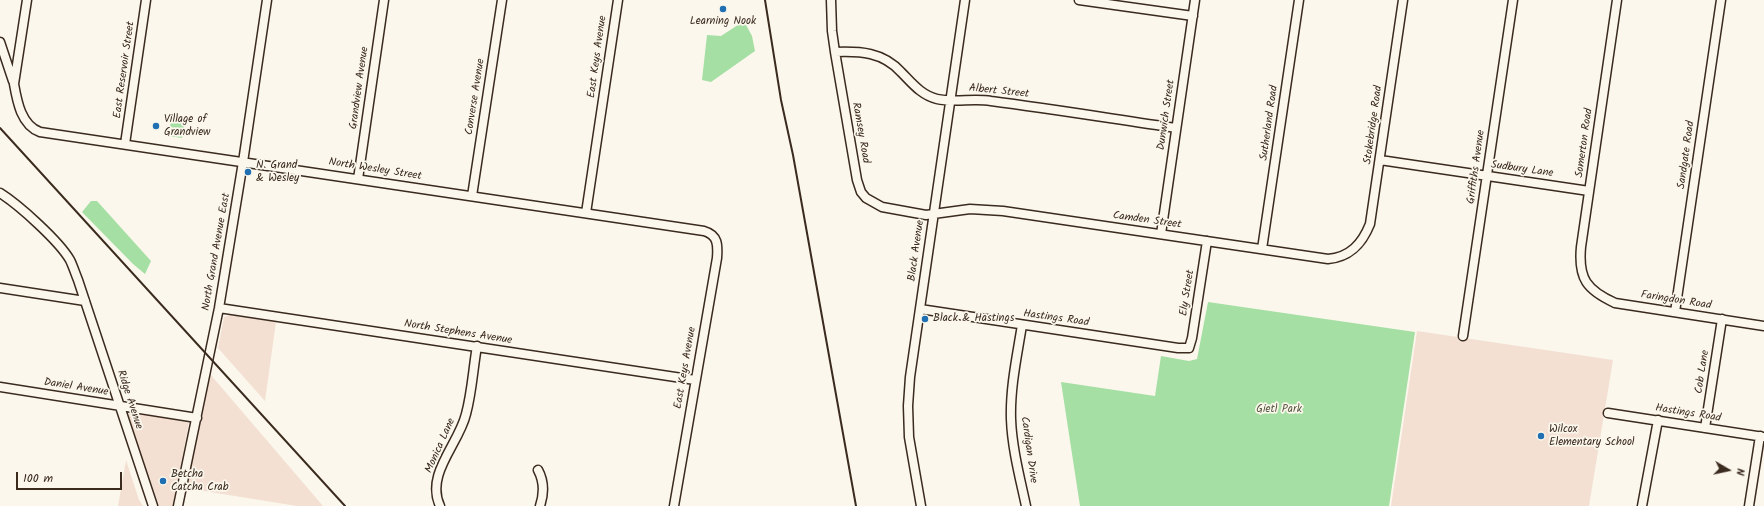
<!DOCTYPE html>
<style>
body{margin:0}
#map{position:relative;width:1764px;height:506px;overflow:hidden;background:#fbf7ec;font-family:Kalam,sans-serif}
canvas{display:block}
.north{position:absolute;left:1708px;top:450px;width:40px;height:40px;-webkit-text-stroke:3px #fbf7ec;paint-order:stroke;rotate:99deg;font-size:11px;font-weight:700;line-height:16px;text-align:center;color:#3b2a1e}
.north::after{content:'';display:block;margin:auto;width:14px;height:18px;background:#3b2a1e;clip-path:polygon(50% 0,100% 100%,50% 72%,0 100%)}
.scale{position:absolute;left:16px;top:472px;width:106px;height:18px;box-sizing:border-box;border:2px solid #3b2a1e;border-top:0;padding-left:5px;font-size:12px;line-height:14px;white-space:nowrap;color:#3b2a1e;-webkit-text-stroke:3px #fbf7ec;paint-order:stroke}
</style>
<div id="map">
<canvas width="1764" height="506"></canvas>
<div class="north">N</div>
<div class="scale">100 m</div>
</div>
<script>
const ctx = document.querySelector('canvas').getContext('2d');
ctx.lineJoin = 'round';
function paint(path, color) {
  ctx.fillStyle = color;
  ctx.fill(path, 'evenodd');
}
function strokePath(path, color, width, dash) {
  ctx.strokeStyle = color;
  ctx.lineWidth = width;
  ctx.lineCap = dash ? 'butt' : 'round';
  ctx.setLineDash(dash || []);
  ctx.stroke(path);
}
function drawText(font, color, halo, rows, align = 'center') {
  ctx.font = font + ' Kalam,sans-serif';
  ctx.lineWidth = 3.5;
  ctx.setLineDash([]);
  ctx.textBaseline = 'middle';
  ctx.strokeStyle = halo;
  ctx.fillStyle = color;
  for (const [text, x, y, turn = 0] of rows) {
    ctx.save();
    ctx.translate(x, y);
    ctx.rotate((+turn || 0) * Math.PI / 180);
    ctx.textAlign = isNaN(turn) ? turn : align;
    if (halo) ctx.strokeText(text, 0, 0);
    ctx.fillText(text, 0, 0);
    ctx.restore();
  }
}
paint(new Path2D(`
 M230 315 276 322 265 401 218 348 224 317Z
 M1417 331 1613 360 1589 506H1391Z
 M210 374 323 506H297L185 488Z
 M132 412 185 420 189 422 173 506H159L127 415Z
 M126 460 139 500 143 506H118Z`), '#f3e0d3');
paint(new Path2D(`
 M744 21 752 36 755 51 711 82 702 80 707 35 721 36Z
 M172 116 186 118 182 138 168 136Z
 M91 201H97L151 261 145 274 133 264 82 212Z
 M1208 302 1415 332 1389 506H1080L1061 382 1155 396 1161 356 1189 361 1197 359Z`), '#a5dfa4');
const minor = new Path2D(`
 M27 0 14 84C17 101 21 125 40 132L704 231C718 235 718 245 717 258L674 506
 M831 0 832 31 835 52 857 180 861 192 866 198 882 207 926 215 970 209 1003 211 1328 259C1350 257 1362 244 1370 224L1403 0
 M1079 0 1193 16
 M1617 0 1581 247C1578 279 1587 290 1615 303L1764 326
 M0 42 13 81
 M835 52C860 51 883 52 901 72 912 83 921 95 937 99 954 103 973 98 991 101 1053 109 1114 119 1176 128
 M125 144 146 0
 M1380 160 1589 191
 M358 179 384 0
 M0 193C19 205 59 241 70 260 73 266 75 273 78 280L153 506
 M472 196 502 0
 M586 213 618 0
 M1161 234 1195 0
 M1262 249 1299 0
 M0 288 85 301
 M219 308 695 380
 M920 309 1178 348H1189L1192 338 1207 241
 M1675 312 1721 0
 M1022 325C1017 356 1010 388 1011 419 1012 448 1020 478 1026 506
 M1463 336 1513 0
 M0 387 197 418
 M1608 413 1764 437
 M1705 428 1722 319
 M538 470C544 481 544 494 540 506
 M178 506 219 308 243 162 267 0
 M440 506C425 474 459 444 466 414 472 392 473 369 477 346
 M921 506 909 437 908 406 910 377 965 0
 M1642 506 1658 420
 M1749 506 1760 436`);
strokePath(minor, '#3b2a1e', 11);
strokePath(minor, '#fbf7ec', 8);
strokePath(new Path2D(`
 M765 0 781 100 793 155 856 506
 M0 128 345 506`), '#3b2a1e', 2);
for (const [x, y, r, color] of [
 [723,9,4,"#1f6fb2"],
 [156,126,4,"#1f6fb2"],
 [248,172,4,"#1f6fb2"],
 [925,319,4,"#1f6fb2"],
 [1541,436,4,"#1f6fb2"],
 [163,481,4,"#1f6fb2"]
]) {
  const dot = new Path2D();
  dot.arc(x, y, r, 0, 2 * Math.PI);
  ctx.fillStyle = color;
  ctx.fill(dot);
  strokePath(dot, '#fbf7ec', 1.5);
}
drawText('11px', '#3b2a1e', '#fbf7ec', [
 ["Learning Nook",723,22,"center"],
 ["Village of",164,120],
 ["Grandview",164,133],
 ["N. Grand",256,166],
 ["& Wesley",256,179],
 ["Black & Hastings",933,319],
 ["Wilcox",1549,430],
 ["Elementary School",1549,443],
 ["Betcha",171,475],
 ["Catcha Crab",171,488]
], 'left');
drawText('11px', '#3b2a1e', '#fbf7ec', [
 ["East Keys Avenue",598,57,-82],
 ["East Reservoir Street",125,70,-82],
 ["Grandview Avenue",360,88,-82],
 ["Albert Street",999,92,6],
 ["Converse Avenue",476,97,-81],
 ["Dunwich Street",1167,115,-82],
 ["Sutherland Road",1270,123,-82],
 ["Stokebridge Road",1374,125,-82],
 ["Ramsey Road",860,133,80],
 ["Somerton Road",1585,143,-82],
 ["Sandgate Road",1687,155,-82],
 ["Griffiths Avenue",1477,167,-82],
 ["North Wesley Street",375,170,9],
 ["Sudbury Lane",1522,170,8],
 ["Camden Street",1147,221,8],
 ["Black Avenue",917,251,-82],
 ["North Grand Avenue East",217,252,-80],
 ["Ely Street",1188,293,-81],
 ["Faringdon Road",1676,301,9],
 ["Hastings Road",1056,319,8],
 ["North Stephens Avenue",458,333,9],
 ["East Keys Avenue",686,368,-80],
 ["Cob Lane",1703,372,-81],
 ["Daniel Avenue",76,388,9],
 ["Ridge Avenue",129,400,72],
 ["Hastings Road",1688,414,9],
 ["Monica Lane",441,446,-66],
 ["Cardigan Drive",1028,450,82]
]);
drawText('11px', '#565740', '#fbf7ec', [
 ["Gietl Park",1279,410]
]);
</script>
